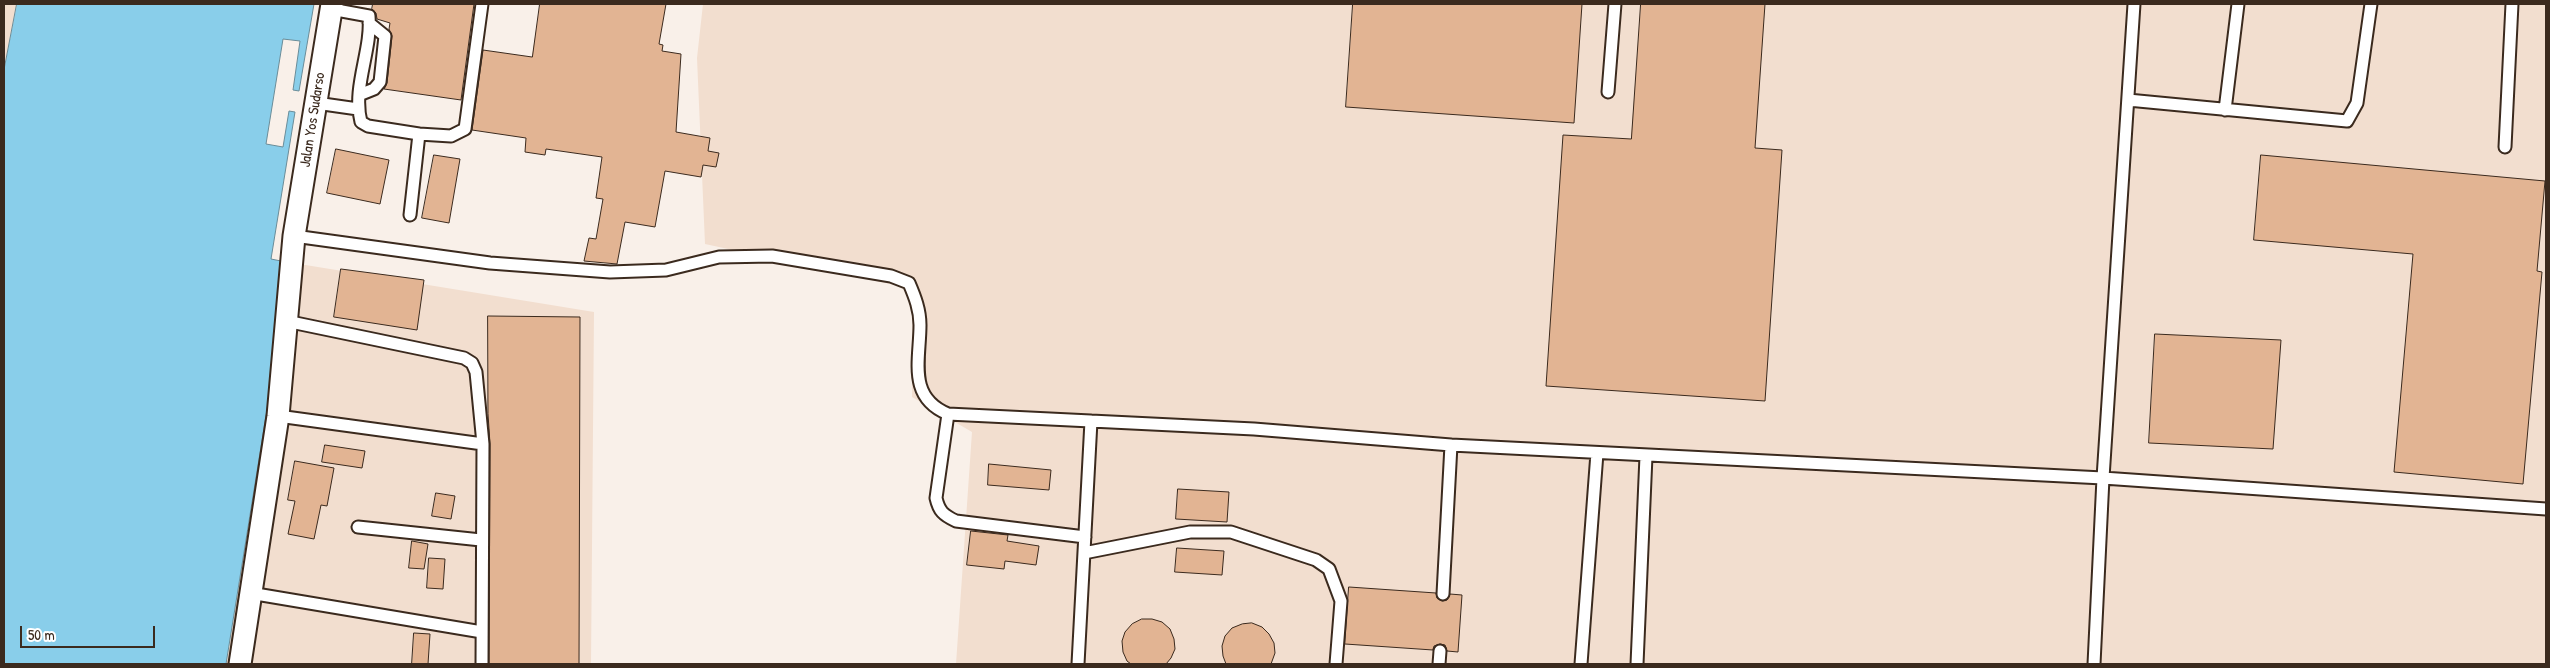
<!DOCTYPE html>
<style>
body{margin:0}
#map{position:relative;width:2550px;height:668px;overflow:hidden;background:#f9f0e9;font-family:"Patrick Hand",sans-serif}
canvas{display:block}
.frame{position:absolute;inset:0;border:5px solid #3b2a1e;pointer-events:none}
.scale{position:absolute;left:20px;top:626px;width:135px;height:22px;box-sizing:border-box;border:2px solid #3b2a1e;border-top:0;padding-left:6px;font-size:15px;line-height:18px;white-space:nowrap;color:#3b2a1e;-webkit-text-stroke:4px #fff;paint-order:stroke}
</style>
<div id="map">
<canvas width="2550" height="668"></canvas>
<div class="frame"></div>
<div class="scale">50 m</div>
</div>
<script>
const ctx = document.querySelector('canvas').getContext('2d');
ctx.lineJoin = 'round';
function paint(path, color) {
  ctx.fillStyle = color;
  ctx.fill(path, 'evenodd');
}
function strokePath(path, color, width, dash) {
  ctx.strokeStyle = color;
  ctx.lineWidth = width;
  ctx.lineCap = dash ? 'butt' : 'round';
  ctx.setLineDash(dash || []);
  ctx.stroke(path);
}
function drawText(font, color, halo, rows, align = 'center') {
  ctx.font = font + ' "Patrick Hand",sans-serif';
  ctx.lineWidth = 5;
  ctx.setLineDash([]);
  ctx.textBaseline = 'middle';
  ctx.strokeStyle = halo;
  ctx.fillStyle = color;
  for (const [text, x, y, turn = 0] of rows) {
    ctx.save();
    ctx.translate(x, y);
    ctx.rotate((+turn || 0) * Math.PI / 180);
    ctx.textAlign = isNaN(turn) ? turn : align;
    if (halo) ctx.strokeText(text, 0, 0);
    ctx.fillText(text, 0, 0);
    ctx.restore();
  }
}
paint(new Path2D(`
 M4 4H17L4 70Z
 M703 4H2546V664H956L972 432 912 397 913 289 705 244 697 58Z
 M281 261 594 312 591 664H226L274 366 280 311Z`), '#f2decf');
const water = new Path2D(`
 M17 4H314L299 91 293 90 300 41 283 39 266 144 283 147 289 111 295 112 271 259 281 261 280 311 274 366 226 664H4V70Z`);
paint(water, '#89ceea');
strokePath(water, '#6a8c98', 1);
const building = new Path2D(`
 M373 4H474L461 100 384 89 387 83 392 36 389 29 390 23 377 19 376 13 372 9Z
 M540 4H666L659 44 663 45 662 51 681 54 676 132 710 138 708 151 719 153 716 167 703 165 701 177 665 171 655 227 625 222 617 264 584 261 589 238 596 239 603 199 596 198 602 157 546 149 545 155 525 152 526 138 472 130 483 50 532 57Z
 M1353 4H1582L1574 123 1346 107Z
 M1641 4H1765L1755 148 1782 150 1765 401 1546 386 1563 135 1631 139Z
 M336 149 389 160 380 204 327 193Z
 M434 155 460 159 449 223 422 218Z
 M2261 155 2545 181 2537 271 2542 272 2523 484 2394 472 2413 254 2254 240Z
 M341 269 424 280 417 330 334 317Z
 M488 316 580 317 579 664H489L490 444 488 414Z
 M2155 334 2281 340 2273 449 2149 443Z
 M325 445 365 451 362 468 322 462Z
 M295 461 334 468 327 506 321 505 314 539 288 534 295 501 288 500Z
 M989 464 1051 470 1049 490 988 485Z
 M1178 489 1229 492 1227 522 1176 519Z
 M436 493 455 496 451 519 432 516Z
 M971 531 1008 535 1007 541 1039 546 1036 565 1005 561 1004 569 967 565Z
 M412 541 428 544 424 569 409 568Z
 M1177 548 1224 551 1222 575 1175 572Z
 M429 558 445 559 443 589 427 588Z
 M1349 587 1436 593 1437 598 1442 601 1447 600 1450 594 1462 595 1458 652 1447 651 1445 645 1440 644 1434 646 1433 650 1345 644Z
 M1142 619H1152L1162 622 1170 629 1174 639 1175 649 1171 658 1166 664H1131L1127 661 1123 652 1122 641 1125 632 1132 624Z
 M1252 623 1262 627 1269 634 1274 643 1275 653 1271 664H1226L1223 656 1222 646 1225 636 1232 628 1242 624Z
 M414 633 430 634 428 664H412Z`);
paint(building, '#e2b493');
strokePath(building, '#3b2a1e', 1);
const lane = new Path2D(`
 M331 9 369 16C372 51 352 87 361 122L368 126 419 134 410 215
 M1608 92 1615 4
 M359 95 374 89 380 82 385 36 369 23
 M2128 100 2347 121 2357 103 2371 4
 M316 103 358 109
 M2225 110 2238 4
 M419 134 451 136 465 129 482 4
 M2505 147 2512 4
 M294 236 490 263 610 272 666 270 719 257 772 256 891 276 909 283C915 297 920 310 920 325 920 360 907 397 948 414L1254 429 1451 445
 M286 321 464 358 472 363 476 372 483 444 482 664
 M948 414 936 498C939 511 943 515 956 521L1085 537
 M278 416 483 444
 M358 527 481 540
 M1084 553 1190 532H1231L1316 560 1329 569 1341 601 1336 664
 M250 593 482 632
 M1443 594 1451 445 2103 478 2546 509
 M1078 664 1091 421
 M1439 664 1440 651
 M1581 664 1597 453
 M1637 664 1646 456
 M2094 664 2103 478 2134 4`);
const street = new Path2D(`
 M240 664 278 416 294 236 332 4`);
strokePath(lane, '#3b2a1e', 15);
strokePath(street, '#3b2a1e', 25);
strokePath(lane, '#fff', 11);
strokePath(street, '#fff', 21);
drawText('15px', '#3b2a1e', '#fff', [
 ["Jalan Yos Sudarso",313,120,-81]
]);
</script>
